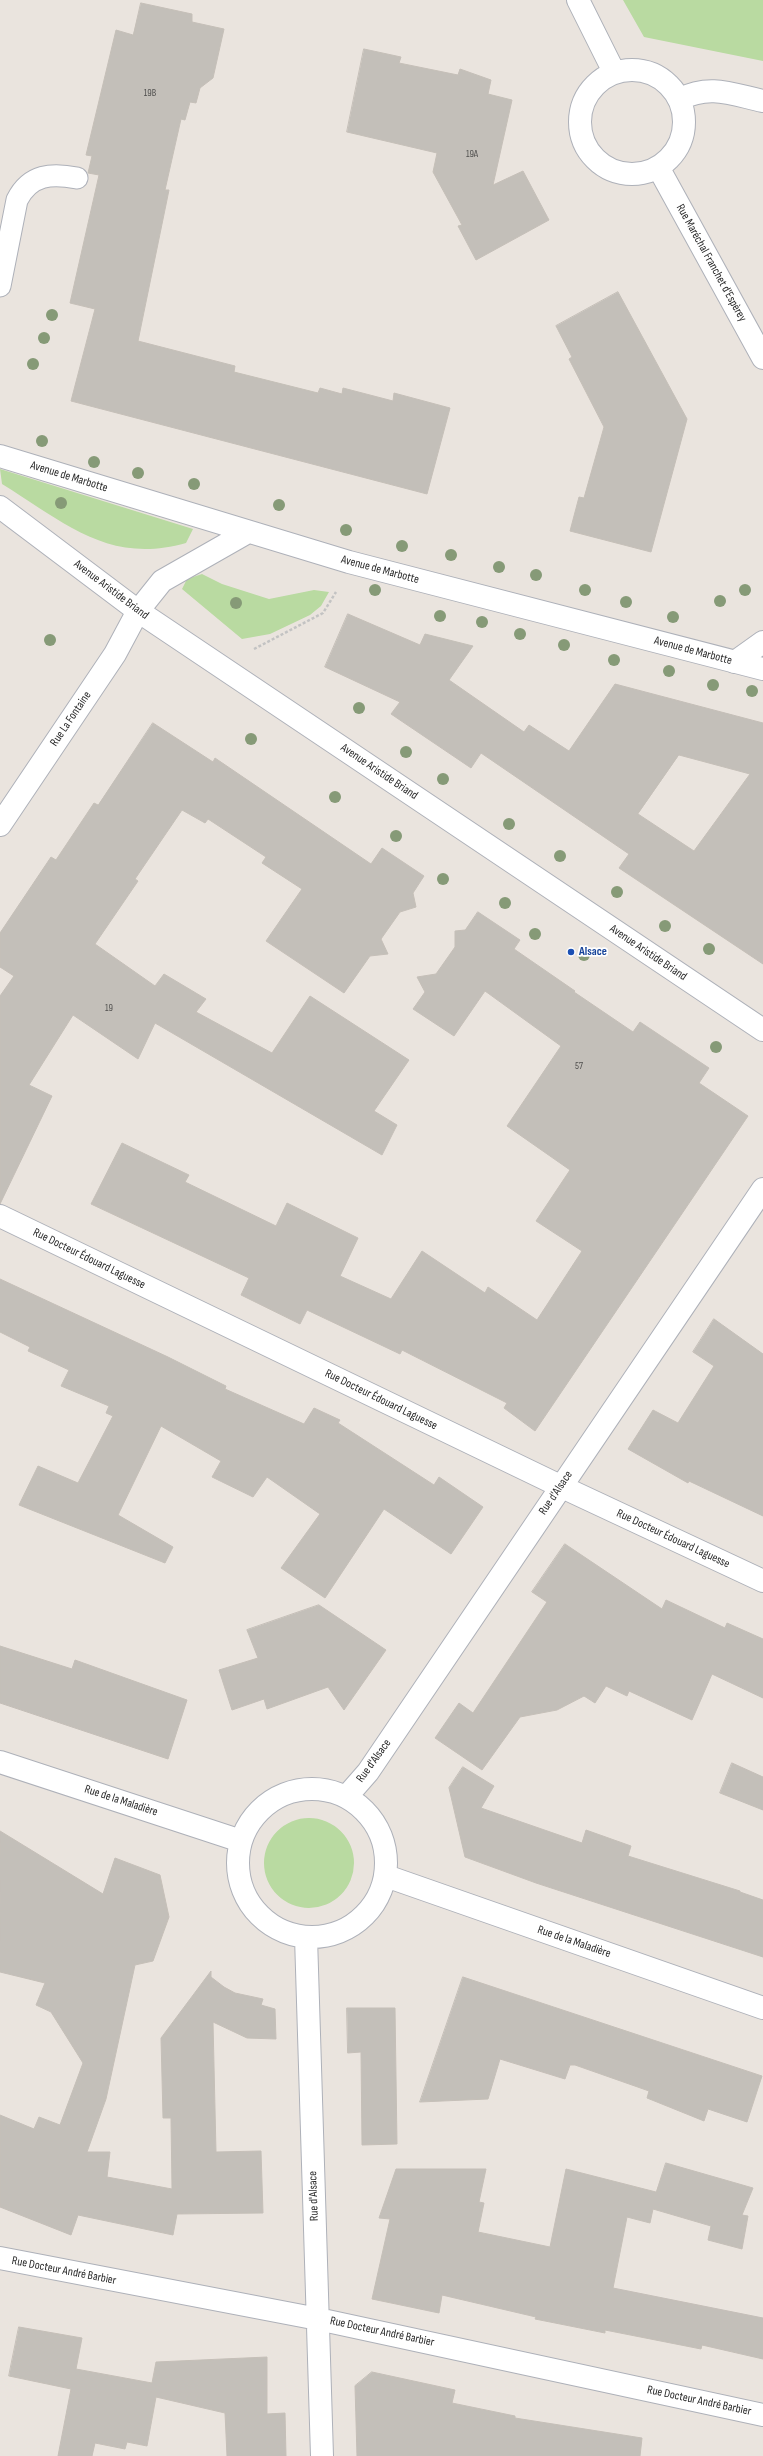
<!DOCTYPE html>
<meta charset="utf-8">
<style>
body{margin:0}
canvas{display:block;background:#eae4de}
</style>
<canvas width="763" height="2456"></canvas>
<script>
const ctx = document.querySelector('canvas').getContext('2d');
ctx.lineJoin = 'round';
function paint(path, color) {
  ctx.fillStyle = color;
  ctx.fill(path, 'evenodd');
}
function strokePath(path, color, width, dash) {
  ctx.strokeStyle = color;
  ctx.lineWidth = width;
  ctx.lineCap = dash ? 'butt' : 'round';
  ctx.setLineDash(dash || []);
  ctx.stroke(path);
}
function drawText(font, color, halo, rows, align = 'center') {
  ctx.font = font + ' "Sofia Sans Condensed",sans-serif';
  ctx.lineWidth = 3.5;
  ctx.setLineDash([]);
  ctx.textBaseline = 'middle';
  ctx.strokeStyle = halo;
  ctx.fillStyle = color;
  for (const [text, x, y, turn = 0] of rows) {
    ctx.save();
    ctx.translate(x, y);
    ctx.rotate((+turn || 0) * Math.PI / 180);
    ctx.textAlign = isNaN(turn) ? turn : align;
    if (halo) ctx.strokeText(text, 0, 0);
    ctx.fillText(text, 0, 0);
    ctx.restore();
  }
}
paint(new Path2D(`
 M623 0H763V61L644 37Z
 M0 469 193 529 186 543C108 565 64 522 2 484Z
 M202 574 222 584 269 599 314 590 329 592 321 606 310 615 270 634 242 639 182 589 187 579Z
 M264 1863a45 45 0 1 1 90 0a45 45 0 1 1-90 0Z`), '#b9daa1');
const building = new Path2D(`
 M141 3 192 14V22L224 29 213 78 200 88 196 103 190 102 185 120 181 119 165 190H169L138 341 235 366 234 372 318 393 320 388 342 394 343 388 393 401 394 393 450 408 427 494 71 401 95 309 70 303 99 175 88 173 92 156 86 155 116 30 133 35Z
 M364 49 401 57 399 63 458 75 460 69 491 80 488 94 512 100 493 185 523 171 549 220 476 260 458 226 462 225 433 172 437 153 347 132Z
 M618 292 687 419 651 552 570 531 579 497 584 498 604 427 569 359 572 357 556 326Z
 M348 614 420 645 425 634 473 646 449 680 524 732 529 725 569 751 615 684 763 723V964L619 868 629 854 481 753 471 768 391 714 400 702 325 667ZM679 755 750 774 694 851 638 814Z
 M153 723 213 762 215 758 371 864 382 848 424 876 413 893 416 907 400 912 381 939 388 954 370 956 344 993 266 941 302 889 262 863 266 857 208 819 205 823 182 810 135 879 138 881 95 944 155 986 164 974 206 999 196 1012 272 1053 310 996 409 1060 374 1111 397 1125 382 1155 155 1023 138 1059 73 1015 29 1085 52 1096 0 1204V996L14 976 0 967V933L51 857 56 860 94 803 98 805Z
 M478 912 520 940 514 949 575 991 574 992 633 1032 640 1022 709 1068 699 1083 748 1116 535 1431 504 1408 507 1403 402 1350 400 1354 307 1310 300 1324 241 1295 249 1278 91 1204 122 1143 189 1175 185 1182 276 1226 287 1203 358 1238 340 1276 391 1299 422 1251 485 1293 488 1287 537 1320 582 1251 536 1221 570 1170 507 1126 561 1046 485 991 454 1036 413 1009 425 992 417 977 436 974 455 947V931L465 930Z
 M0 1279 168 1357 226 1386 225 1389 304 1424 314 1408 340 1420 338 1423 434 1485 439 1477 483 1507 451 1554 384 1509 325 1598 281 1568 320 1514 267 1477 253 1497 212 1477 221 1461 161 1426 118 1515 173 1547 165 1563 19 1505 38 1466 78 1483 113 1416 106 1413 109 1406 61 1386 69 1370 28 1351 30 1347 0 1332Z
 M714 1319 763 1354V1516L689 1481 688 1483 628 1449 653 1410 678 1423 714 1366 693 1352Z
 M565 1544 662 1609 666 1600 725 1628 727 1623 763 1639V1698L712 1674 692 1720 629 1691 627 1696 606 1686 595 1703 584 1696 557 1710 520 1717 482 1770 435 1738 459 1703 473 1713 547 1602 532 1592Z
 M319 1605 386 1650 344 1710 328 1687 267 1709 264 1699 232 1710 219 1670 258 1658 247 1630Z
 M0 1646 72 1669 75 1660 187 1700 168 1759 0 1703Z
 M732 1763 763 1777V1810L720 1793Z
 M463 1767 494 1786 481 1808 582 1843 586 1830 631 1846 628 1856 740 1891V1892L763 1900V1957L536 1883 465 1857 449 1788Z
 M0 1831 103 1894 115 1858 160 1875 169 1917 153 1961 135 1965 106 2099 87 2152H110L107 2177 172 2189 171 2118H163L161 2038 211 1971V1977L224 1987 235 1993 263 1999 261 2005 275 2009 276 2039 247 2038 213 2022 216 2152 261 2151 263 2213 177 2214 173 2235 78 2215 71 2235 0 2207V2115L34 2129 39 2117 60 2125 83 2063 51 2012 36 2005 45 1983 0 1972Z
 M463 1977 762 2076 747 2122 708 2109 704 2121 647 2098 649 2091 575 2065H570L565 2079 500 2059 488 2099 420 2102Z
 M347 2008H395L397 2144 362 2145 361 2052 348 2053Z
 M666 2163 753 2188 742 2215 748 2216 742 2249 708 2240 711 2226 653 2209 650 2223 627 2217 613 2288 763 2318V2359L702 2345 701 2349 605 2330V2333L535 2319 536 2317 442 2295 439 2313 372 2299 390 2219 379 2218 396 2169H486L479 2202 484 2203 478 2232 550 2247 566 2169 656 2192Z
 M19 2327 82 2338 76 2369 152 2383 156 2362 267 2357V2414L285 2413 286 2456H227L225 2413 156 2397 147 2446 127 2442 125 2449 95 2443 92 2456H58L71 2389 9 2376Z
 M372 2372 455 2390 452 2403 515 2416V2418L642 2438 640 2456H357L355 2386Z`);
paint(building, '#c3bfb9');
strokePath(building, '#c5bfb8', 1);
const lane = new Path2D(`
 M0 286 17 200C30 174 52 173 77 178`);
const street = new Path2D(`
 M578 0 614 72
 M580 122a52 52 0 1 1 104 0a52 52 0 1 1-104 0Z
 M680 99C710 84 731 94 763 101
 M658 167 763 358
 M735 662 763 642
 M0 825 115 654 138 611
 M0 1216 560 1486 763 1581
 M0 1762 241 1841
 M238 1863a74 74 0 1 1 148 0a74 74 0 1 1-148 0Z
 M347 1796 368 1772 763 1189
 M386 1876 763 2008
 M306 1937 322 2456
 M0 2258 318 2319 763 2415`);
const secondary = new Path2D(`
 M0 456 349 562 763 669
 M0 507 138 611 763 1030
 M138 611 162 581 248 532`);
strokePath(lane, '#aeb1b9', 23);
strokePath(street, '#aeb1b9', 24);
strokePath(secondary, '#aeb1b9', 24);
strokePath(new Path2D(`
 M254 649 323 613 336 592`), '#c3c3c3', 2.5, [3, 2]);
strokePath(lane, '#fff', 21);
strokePath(street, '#fff', 22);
strokePath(secondary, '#fff', 22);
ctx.fillStyle = '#869a77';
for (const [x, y] of [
 [52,315],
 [44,338],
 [33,364],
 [42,441],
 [94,462],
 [138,473],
 [194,484],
 [61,503],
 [279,505],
 [346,530],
 [402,546],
 [451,555],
 [499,567],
 [536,575],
 [375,590],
 [585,590],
 [745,590],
 [720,601],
 [626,602],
 [236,603],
 [440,616],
 [673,617],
 [482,622],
 [520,634],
 [50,640],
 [564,645],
 [614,660],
 [669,671],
 [713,685],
 [752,691],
 [359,708],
 [251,739],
 [406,752],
 [443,779],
 [335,797],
 [509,824],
 [396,836],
 [560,856],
 [443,879],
 [617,892],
 [505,903],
 [665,926],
 [535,934],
 [709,949],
 [584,955],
 [716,1047]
]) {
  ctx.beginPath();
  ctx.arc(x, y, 6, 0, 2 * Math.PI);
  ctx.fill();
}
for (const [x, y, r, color] of [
 [571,952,4,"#1a4fb4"]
]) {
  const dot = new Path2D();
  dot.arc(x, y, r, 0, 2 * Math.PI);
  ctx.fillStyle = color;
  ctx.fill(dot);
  strokePath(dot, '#fff', 1.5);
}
drawText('10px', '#504f4e', null, [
 ["19B",150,93],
 ["19A",472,154],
 ["19",109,1008],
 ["57",579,1066]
]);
drawText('12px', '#2a2a2a', '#fff', [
 ["Rue Maréchal Franchet d'Espèrey",711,263,61],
 ["Avenue de Marbotte",69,477,17],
 ["Avenue de Marbotte",380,570,15],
 ["Avenue Aristide Briand",111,590,37],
 ["Avenue de Marbotte",693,651,15],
 ["Rue La Fontaine",71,719,-56],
 ["Avenue Aristide Briand",379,772,34],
 ["Avenue Aristide Briand",648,953,34],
 ["Rue Docteur Édouard Laguesse",89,1259,26],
 ["Rue Docteur Édouard Laguesse",381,1400,26],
 ["Rue d'Alsace",556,1493,-56],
 ["Rue Docteur Édouard Laguesse",673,1539,25],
 ["Rue d'Alsace",374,1761,-54],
 ["Rue de la Maladière",121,1801,18],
 ["Rue de la Maladière",574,1942,19],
 ["Rue d'Alsace",314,2196,-92],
 ["Rue Docteur André Barbier",64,2271,11],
 ["Rue Docteur André Barbier",382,2332,12],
 ["Rue Docteur André Barbier",699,2401,12]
]);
drawText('bold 12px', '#164399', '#fff', [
 ["Alsace",579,952]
], 'left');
</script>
